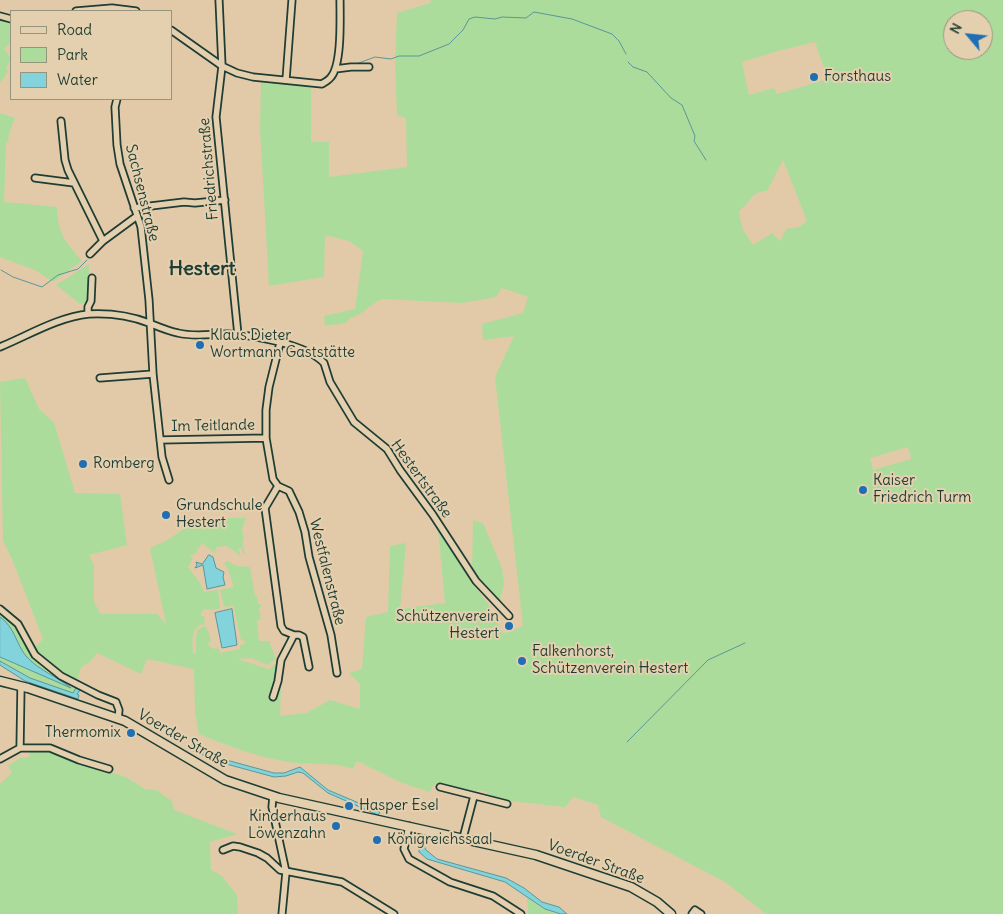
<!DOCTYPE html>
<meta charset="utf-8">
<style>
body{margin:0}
#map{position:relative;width:1003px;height:914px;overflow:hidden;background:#e2caa8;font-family:Delius,sans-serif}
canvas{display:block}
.legend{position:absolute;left:10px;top:10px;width:162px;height:90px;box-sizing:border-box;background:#e4d0af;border:1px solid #95957e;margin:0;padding:6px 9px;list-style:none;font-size:15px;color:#1f3d34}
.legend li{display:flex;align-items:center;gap:10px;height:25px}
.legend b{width:25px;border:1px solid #95957e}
.north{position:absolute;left:943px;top:10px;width:50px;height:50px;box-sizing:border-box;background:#e4d0af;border:1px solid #95957e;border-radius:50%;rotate:298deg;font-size:14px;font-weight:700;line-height:20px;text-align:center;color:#1f3d34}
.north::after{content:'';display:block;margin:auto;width:18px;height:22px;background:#1f6fb2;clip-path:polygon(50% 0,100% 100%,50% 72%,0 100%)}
</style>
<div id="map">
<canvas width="1003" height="914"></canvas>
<ul class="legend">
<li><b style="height:6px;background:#e4d0af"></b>Road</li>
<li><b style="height:14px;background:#acdc9b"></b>Park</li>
<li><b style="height:14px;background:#82d3db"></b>Water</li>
</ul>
<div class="north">N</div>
</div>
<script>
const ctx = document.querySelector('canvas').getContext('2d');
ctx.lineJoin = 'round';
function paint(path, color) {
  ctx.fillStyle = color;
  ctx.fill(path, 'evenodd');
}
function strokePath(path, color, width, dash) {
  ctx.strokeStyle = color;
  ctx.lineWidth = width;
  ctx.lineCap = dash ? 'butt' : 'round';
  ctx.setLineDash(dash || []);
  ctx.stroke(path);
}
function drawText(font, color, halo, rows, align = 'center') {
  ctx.font = font + ' Delius,sans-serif';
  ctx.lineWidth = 4;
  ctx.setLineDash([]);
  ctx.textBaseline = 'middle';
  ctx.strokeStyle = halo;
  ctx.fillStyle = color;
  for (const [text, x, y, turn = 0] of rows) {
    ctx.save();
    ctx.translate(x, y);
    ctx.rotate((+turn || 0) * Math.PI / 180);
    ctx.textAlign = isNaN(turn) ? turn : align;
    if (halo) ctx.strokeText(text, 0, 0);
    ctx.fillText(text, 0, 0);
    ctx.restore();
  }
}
paint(new Path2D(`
 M431 0H1003V914H766L725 882 601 817 598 805 573 797 565 807 509 801 508 802 486 797 487 792 477 790 476 794 434 784 430 792 402 783 357 761 353 769C332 761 310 766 288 762 257 757 228 746 199 734L195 713 194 669 147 659 141 674 97 653 91 661 81 667 77 682 53 668 33 649 43 639 12 559 3 541 0 382 25 378 39 409 54 422 75 493 120 494 127 545 89 555 94 566V602L101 614H157L166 624 150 548 168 540 189 525 209 518H246L242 528 244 541 242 542 245 554 243 553 241 547 238 550 240 554 239 556 236 552 226 546 217 547 215 550 216 554 202 543 194 555 191 554 190 556 193 558 188 567 200 583 204 592 218 590 220 606 219 609 212 610 205 609 201 612V616H204L205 624C189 627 193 640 193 653L196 654V638L197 630 205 626C208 629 210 637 211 641L208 643 209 647 216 649 218 646 220 653 240 649V645L245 644 244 640H241L233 605 227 607 224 606 220 590 234 587 228 569 224 563 227 561 237 566 250 567 255 596H257L258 603 262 605 259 609 261 619 257 620 259 641H269L276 659 267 665 251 658 237 659 269 669 279 661H282L280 716 306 713 330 700 360 709V684L349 673 362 669 366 617 388 612 390 546 406 543 400 609 445 603 438 528 461 566 490 607 503 634 523 626 495 377 514 336 483 340 482 324 523 313 528 297 502 288 496 297 462 303 382 299C370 304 363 315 350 318L346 323 325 326 324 316 355 309 363 251 349 241 325 235 324 277 269 286 260 128 261 81 311 86V142H329V177L407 167 406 118 397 115 395 64 397 13 430 3ZM953 20H983V50H953ZM815 42 828 79 777 94 774 88 749 95 742 62 778 51ZM783 160 807 221 799 227 786 229 780 241 772 233 753 245 742 228 739 211C752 202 749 192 767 191ZM908 447 911 459 873 470 870 458Z
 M0 20 11 21V42L4 49 11 58 6 69 8 72 0 83Z
 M0 113 15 118 9 133 8 143 6 142 4 202 57 207C58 234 65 241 82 261L53 282 37 271 0 257Z
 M89 264 88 302 80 304 56 285Z
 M473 520 483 523 502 568 504 584 499 604 472 571Z
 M0 611 17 625 32 652 77 686 73 693 30 678 0 661Z
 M29 751 54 752 79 762 126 777 145 789 156 790 172 801 174 810 237 834 210 842 211 870 222 876 237 895 238 914H0V784L12 773 8 766 20 758 29 757Z
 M527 897 542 908 559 914H528Z`), '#acdc9b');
const water = new Path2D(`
 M209 555 213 557 216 568 224 572 223 577 225 585 207 589 203 565 195 568 197 565 196 562 202 564Z
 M232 609 237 645 222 648 215 613Z
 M0 617C15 627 16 644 26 656 38 670 58 677 71 688L0 657Z
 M0 661 30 678 73 693 77 686 82 688 77 694 79 695 78 699 25 681 0 665Z
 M191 746 219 758 274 773H284L300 767 328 790 380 812 378 815 328 793 303 773 298 772 286 776 274 777 219 762 189 749Z
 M423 844 426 850 437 859 506 878 524 888 542 902 559 907 567 914H561L545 909 505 882 427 859 419 852V845Z`);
paint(water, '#82d3db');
strokePath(water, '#5a9798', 1);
strokePath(new Path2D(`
 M628 62 633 67 647 72 671 98 682 105 695 136 694 141 706 160
 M356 64 375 57 391 59 399 56H419L449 44 463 30 469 19 475 17 495 19 502 17 526 18 534 12 572 19 612 34 619 41 626 54
 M1 270 13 277 42 287 58 275 78 269 87 260
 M627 742 708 660 745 643`), '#5a9798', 1);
const street = new Path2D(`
 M219 0 222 66 216 117 238 335
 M76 11 112 8 136 11
 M0 16 11 19
 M171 30 222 66 237 73 253 77 322 84C325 82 329 80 331 77 342 64 340 18 340 0
 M335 69 351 67H369
 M286 80 292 0
 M117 99 115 107 117 145 120 164 141 227 149 300 153 374 162 457 169 480
 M61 121 65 160 68 170 103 241
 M35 178 74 183
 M134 208 184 202 195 203 225 200
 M90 254 103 241 137 216
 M88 314V307L91 301 92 278
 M280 343 269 387 266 410V438L273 479 278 486 265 508 281 626 284 631 294 635
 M0 347C29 335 58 317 89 314 109 313 131 316 149 323 159 327 168 331 178 333 194 337 210 334 227 334 253 335 306 344 324 363L330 382 354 422 387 449 400 470 433 515 476 581 509 616
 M100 378 153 374
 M160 440 266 438
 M278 486 289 491 299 512 305 532 309 557 331 635 337 673
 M0 609 18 624 35 655 61 676 98 695 116 702 119 710 118 719
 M273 697 278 681 281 660 294 635H299L303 637 309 667
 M20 748 21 686
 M0 759 20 748H50L79 760 109 769
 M440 787 507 804
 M273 796 272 807 286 872 282 914
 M409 826 404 849 409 859 450 882 493 896 521 914
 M463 838 474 796
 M223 850 233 846 240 847 258 853 267 858 280 870 342 882 394 914
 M692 914 695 910 701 914`);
const secondary = new Path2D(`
 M0 681 28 688 125 721 225 780 279 798 536 855 631 887 657 902 671 914`);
strokePath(street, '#1f3d34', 9);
strokePath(secondary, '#1f3d34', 11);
strokePath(street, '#e4d0af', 5.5);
strokePath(secondary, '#e4d0af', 8);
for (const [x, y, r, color] of [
 [814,77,5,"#1f6fb2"],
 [200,345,5,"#1f6fb2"],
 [83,464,5,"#1f6fb2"],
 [863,490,5,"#1f6fb2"],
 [166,515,5,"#1f6fb2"],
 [509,626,5,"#1f6fb2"],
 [522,661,5,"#1f6fb2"],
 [131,733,5,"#1f6fb2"],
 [349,806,5,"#1f6fb2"],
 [336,826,5,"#1f6fb2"],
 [377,840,5,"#1f6fb2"]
]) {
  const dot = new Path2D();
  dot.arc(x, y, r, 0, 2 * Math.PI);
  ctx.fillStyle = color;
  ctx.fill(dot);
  strokePath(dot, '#e4d0af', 2);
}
drawText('15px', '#1f3d34', '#e4d0af', [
 ["Forsthaus",824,77],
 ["Klaus Dieter",210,336],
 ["Wortmann Gaststätte",210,353],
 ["Romberg",93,464],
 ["Kaiser",873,481],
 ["Friedrich Turm",873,498],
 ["Grundschule",176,506],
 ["Hestert",176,523],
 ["Schützenverein",499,617,"right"],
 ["Hestert",499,634,"right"],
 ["Falkenhorst,",532,652],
 ["Schützenverein Hestert",532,669],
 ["Thermomix",121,733,"right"],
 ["Hasper Esel",359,806],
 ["Kinderhaus",326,817,"right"],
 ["Löwenzahn",326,834,"right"],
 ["Königreichssaal",387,840]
], 'left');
drawText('15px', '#1f3d34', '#e4d0af', [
 ["Friedrichstraße",209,169,-95],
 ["Sachsenstraße",142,193,76],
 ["Im Teitlande",213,426,-1],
 ["Hestertstraße",421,479,54],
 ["Westfalenstraße",327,572,76],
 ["Voerder Straße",183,739,30],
 ["Voerder Straße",596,862,20]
]);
drawText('bold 20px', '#1f3d34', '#e4d0af', [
 ["Hestert",202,269]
]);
</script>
